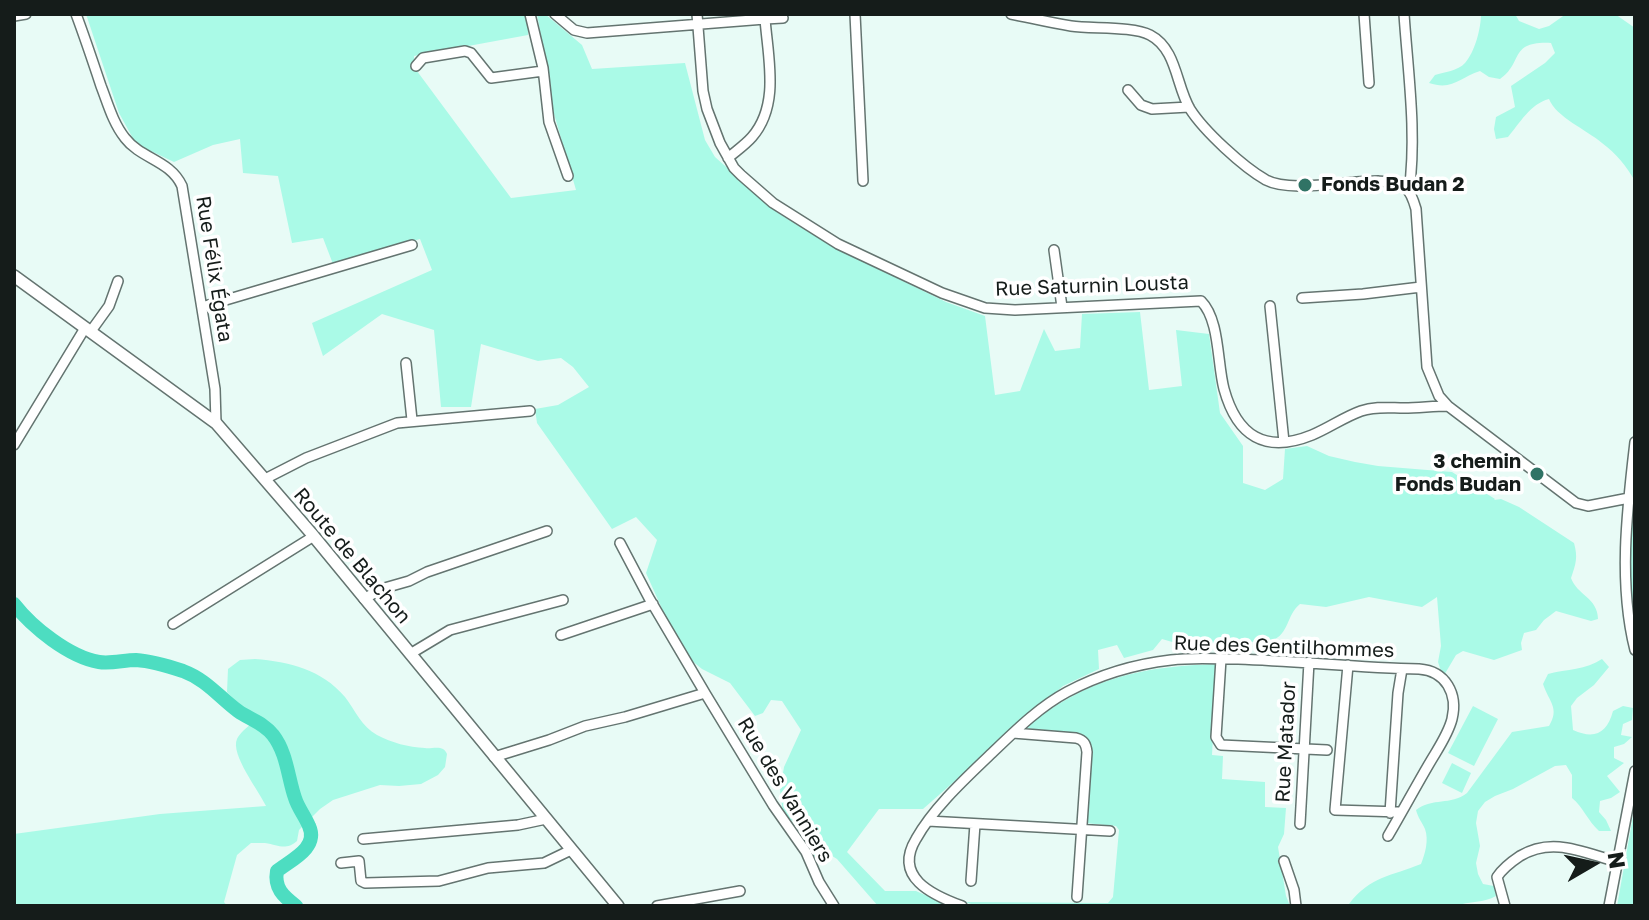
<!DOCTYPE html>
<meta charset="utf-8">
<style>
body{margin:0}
#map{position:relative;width:1649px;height:920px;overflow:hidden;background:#e8fbf6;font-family:"Golos Text",sans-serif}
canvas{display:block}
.frame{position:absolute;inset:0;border:16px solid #151c1a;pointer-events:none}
.north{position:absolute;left:1553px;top:824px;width:80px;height:80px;-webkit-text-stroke:6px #fff;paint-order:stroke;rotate:81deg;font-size:22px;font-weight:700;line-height:32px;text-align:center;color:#151c1a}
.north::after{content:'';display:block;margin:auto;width:28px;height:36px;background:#151c1a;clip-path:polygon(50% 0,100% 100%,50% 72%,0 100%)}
</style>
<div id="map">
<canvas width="1649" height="920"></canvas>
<div class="frame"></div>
<div class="north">N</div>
</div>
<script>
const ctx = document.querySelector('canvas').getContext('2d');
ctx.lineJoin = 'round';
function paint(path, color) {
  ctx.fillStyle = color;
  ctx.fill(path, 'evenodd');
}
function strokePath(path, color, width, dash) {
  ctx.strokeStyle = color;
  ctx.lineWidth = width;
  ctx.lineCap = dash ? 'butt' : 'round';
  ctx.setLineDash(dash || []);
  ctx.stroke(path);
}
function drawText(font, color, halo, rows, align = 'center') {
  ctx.font = font + ' "Golos Text",sans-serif';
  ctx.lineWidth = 7;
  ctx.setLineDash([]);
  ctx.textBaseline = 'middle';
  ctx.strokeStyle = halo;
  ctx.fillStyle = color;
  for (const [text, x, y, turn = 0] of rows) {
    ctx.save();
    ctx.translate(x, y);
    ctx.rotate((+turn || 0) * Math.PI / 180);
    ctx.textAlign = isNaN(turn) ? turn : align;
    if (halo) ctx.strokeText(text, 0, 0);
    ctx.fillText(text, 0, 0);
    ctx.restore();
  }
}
paint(new Path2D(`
 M86 14H525L528 20V35L414 56V67L511 198 576 190 552 107 549 82 537 14H545L582 45 592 69 685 63 705 140 715 157 778 213 820 239 876 268 946 302 985 316 995 395 1020 391 1044 329 1055 351 1080 348 1082 314 1140 312 1149 390 1182 386 1176 330 1209 334 1220 413 1243 446V483L1265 490 1283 479 1285 449 1307 446 1329 456 1355 462 1378 466 1452 472 1495 499 1494 500 1501 499 1519 507 1574 543C1578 557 1576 564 1571 578 1577 595 1598 598 1598 619L1591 621 1556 611 1544 620 1536 630 1524 633 1521 643 1522 650 1494 660 1463 651 1456 655 1443 677 1438 662 1441 646 1437 597 1422 607 1369 597 1326 607 1300 604C1286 615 1290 634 1271 641L1205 644 1196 649 1162 639 1153 650 1124 658 1117 645 1098 650 1099 669 1063 686 923 809H879L847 852 885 891H916L950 906H878L837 859 821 849 813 859 800 827 783 814 780 790 784 767 801 730 782 701 771 700 763 713 755 716 730 683 702 669 686 656 676 640 646 573 657 540 636 517 612 529 537 423 535 409 558 405 589 387 573 367 561 358 538 361 481 344 471 407H441L434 330 382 314 323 356 312 323 432 270 420 239 333 264 323 238 292 243 278 176 243 173 240 139 213 145 174 162 136 144 119 113Z
 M1481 14H1515L1519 21 1539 29 1549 26 1566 14H1615L1635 28V181C1626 166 1617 154 1602 143 1587 130 1556 117 1549 99 1530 104 1520 123 1508 137L1496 139 1494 129 1496 117 1515 107 1511 86 1545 63 1555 53 1551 43C1508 41 1524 63 1500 79L1489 77 1480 71C1460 77 1453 91 1429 83L1435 75C1444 72 1458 71 1465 63 1475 52 1481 28 1481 14Z
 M1635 478V623C1628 581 1630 521 1635 478Z
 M255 659C290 662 321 669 345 697 355 710 362 727 377 735 392 743 408 747 425 748 430 749 438 746 443 749 445 750 446 752 447 754L445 767 438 775 421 784 399 786 380 785 333 800 320 809 299 830 297 841C285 851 279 845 265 843 264 843 252 843 251 843L237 855 224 902 227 906H14V834L160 814 266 806C259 791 230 754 237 739 240 733 246 728 251 724L250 714 241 707 227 692 228 669 240 660Z
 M1602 659 1609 667 1594 685 1577 698 1571 706 1573 730C1595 740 1607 733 1613 711L1623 706 1633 708 1632 720 1623 724 1621 735 1632 737 1624 744 1614 747V758L1624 763 1607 776 1620 792 1611 798 1600 801 1599 812 1606 820 1611 831H1599C1588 821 1583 807 1572 798V775L1566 765 1555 766 1513 789 1495 796 1485 802 1478 811 1476 823 1480 846 1476 863 1478 874 1483 884 1494 886 1496 896C1484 903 1470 901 1455 906H1350L1349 904C1370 876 1392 876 1421 864 1425 854 1429 840 1425 829 1422 822 1418 818 1416 810 1433 797 1450 806 1467 793L1512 732 1549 726C1560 708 1549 702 1543 684L1548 674C1567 669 1586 670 1602 659Z
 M1217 664 1212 755 1223 756 1222 779 1265 782V807L1286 808 1284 834 1278 847 1286 896 1290 906H977L965 902 1108 903 1113 897 1119 830 1116 826 1085 823 1089 742 1082 735 1078 733 1024 728C1089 678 1137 667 1217 664Z
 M1473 706 1498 719 1474 766 1448 753Z
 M1452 763 1471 773 1462 793 1442 783Z
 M1635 805V906H1617Z`), '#aafae7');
strokePath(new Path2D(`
 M14 604C32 627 69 657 99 662 111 664 124 660 136 660 151 661 168 666 183 671 207 680 219 697 238 711 249 719 264 723 273 735 287 753 288 778 295 798 298 808 305 816 309 826 319 848 291 860 277 871 274 888 283 896 296 906`), '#4dddc1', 14);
const minor = new Path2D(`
 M76 14C85 38 93 62 101 86 108 104 113 123 125 138 141 159 170 160 182 186L215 389 216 423
 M530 14 543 68 549 122 568 176
 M555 14 574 30 587 33 765 19C768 58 780 105 752 137 745 145 736 151 728 158
 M697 14 703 91 707 109 720 143 734 168 741 175 773 203 838 244 942 293 985 308 1015 310 1201 301C1220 320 1217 363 1224 389 1237 436 1265 454 1312 435 1329 428 1344 417 1361 411 1375 406 1390 408 1404 408 1419 408 1433 406 1448 406
 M855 14 863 181
 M1011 14C1031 18 1051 23 1071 26 1092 29 1133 26 1150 35 1177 49 1176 86 1190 109 1204 131 1243 167 1266 180 1298 197 1385 170 1405 187 1411 192 1414 202 1416 209L1427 367 1439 396 1448 406 1576 503 1588 506 1629 498
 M1364 14 1369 83
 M1404 14C1408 73 1417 133 1409 192
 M14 16 26 14
 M765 19 783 18
 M416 66 423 58 465 51 471 53 491 78 543 71
 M1128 90 1141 105 1152 109 1189 107
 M1054 250 1062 307
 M1302 298 1363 294 1421 287
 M1270 306 1284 442
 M202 307 412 245
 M91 331 109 306 118 281
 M406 363 412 420
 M1635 442C1627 510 1618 583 1635 650
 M14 445 85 328
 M265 479 306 458 397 423 530 411
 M620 543 649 598 705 693
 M364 599 381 589 409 581 427 572 547 531
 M173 624 314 536
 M561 635 653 604
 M410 654 450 630 563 600
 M1221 659 1216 737 1221 745 1327 750
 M1348 665 1335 810 1401 812
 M1013 733 1076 738C1084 740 1086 744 1087 752L1077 897
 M494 757 549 740 585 726 625 717 705 693 773 805 806 852 819 882 834 906
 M1390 813 1398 693 1402 669
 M928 821 1110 831
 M1300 824 1309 662
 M363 839 518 825 546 819
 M1284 861 1294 890 1296 906
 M341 863 359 861 361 881 365 883 439 881 488 868 544 863 571 850
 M971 881 975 824
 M657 906 740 891
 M962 906C932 895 893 877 916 839 934 807 966 778 992 753 1015 731 1039 707 1067 692 1099 675 1136 664 1171 660 1193 657 1216 659 1238 659 1298 661 1359 668 1419 669 1446 671 1458 694 1452 719 1448 735 1437 750 1429 764 1415 788 1402 812 1388 836
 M1505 906 1497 877C1503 868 1511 862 1520 856 1553 836 1584 853 1618 862
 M1609 906 1635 771`);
const tertiary = new Path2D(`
 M14 276 216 423 311 533 618 906`);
strokePath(minor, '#647470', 12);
strokePath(tertiary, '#647470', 14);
strokePath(minor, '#fff', 9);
strokePath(tertiary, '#fff', 11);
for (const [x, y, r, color] of [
 [1305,185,8,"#307365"],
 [1537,474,8,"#307365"]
]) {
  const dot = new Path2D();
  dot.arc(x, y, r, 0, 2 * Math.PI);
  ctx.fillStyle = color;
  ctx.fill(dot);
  strokePath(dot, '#fff', 3);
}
drawText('bold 20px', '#151c1a', '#fff', [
 ["Fonds Budan 2",1321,185],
 ["3 chemin",1521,462,"right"],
 ["Fonds Budan",1521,485,"right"]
], 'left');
drawText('20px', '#151c1a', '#fff', [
 ["Rue Félix Égata",214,269,81],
 ["Rue Saturnin Lousta",1092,286,-2],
 ["Route de Blachon",352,556,50],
 ["Rue des Gentilhommes",1284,647,2],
 ["Rue Matador",1286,742,-87],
 ["Rue des Vanniers",785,790,59]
]);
</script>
